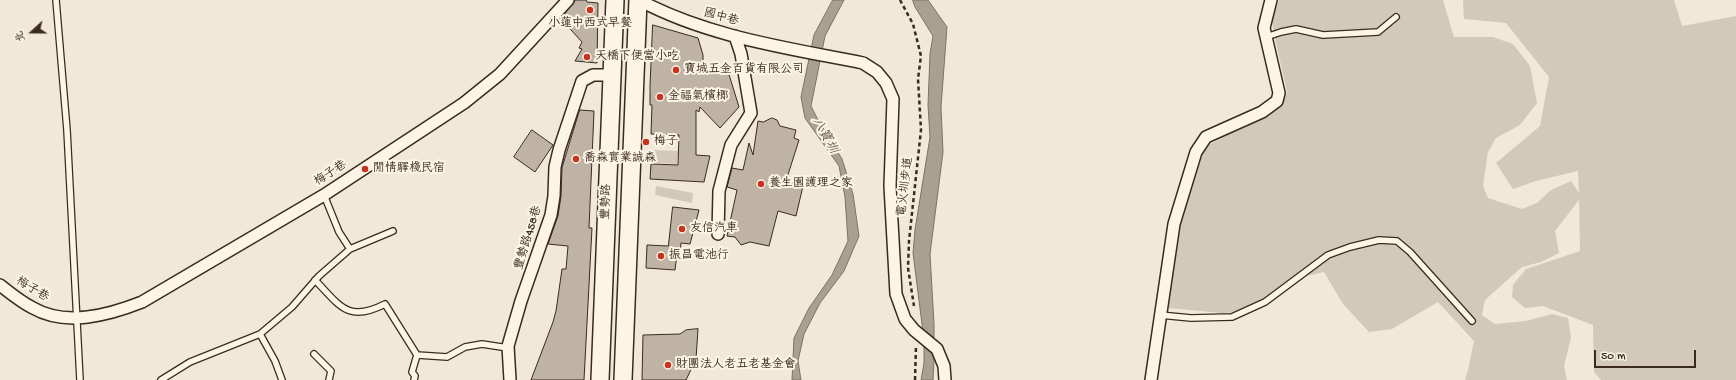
<!DOCTYPE html>
<meta charset="utf-8">
<style>
body{margin:0}
#map{position:relative;width:1736px;height:380px;overflow:hidden;background:#f0e9d9;font-family:"Gochi Hand","LXGW WenKai TC",sans-serif}
canvas{display:block}
.north{position:absolute;left:12px;top:12px;width:40px;height:40px;-webkit-text-stroke:3px #fcf5e5;paint-order:stroke;rotate:249deg;font-size:11px;font-weight:700;line-height:16px;text-align:center;color:#3b2a1e}
.north::after{content:'';display:block;margin:auto;width:14px;height:18px;background:#3b2a1e;clip-path:polygon(50% 0,100% 100%,50% 72%,0 100%)}
.scale{position:absolute;left:1594px;top:350px;width:102px;height:18px;box-sizing:border-box;border:2px solid #3b2a1e;border-top:0;padding-left:5px;font-size:12px;line-height:14px;white-space:nowrap;color:#3b2a1e;-webkit-text-stroke:3px #fcf5e5;paint-order:stroke}
</style>
<div id="map">
<canvas width="1736" height="380"></canvas>
<div class="north">北</div>
<div class="scale">50 m</div>
</div>
<script>
const ctx = document.querySelector('canvas').getContext('2d');
ctx.lineJoin = 'round';
function paint(path, color) {
  ctx.fillStyle = color;
  ctx.fill(path, 'evenodd');
}
function strokePath(path, color, width, dash) {
  ctx.strokeStyle = color;
  ctx.lineWidth = width;
  ctx.lineCap = dash ? 'butt' : 'round';
  ctx.setLineDash(dash || []);
  ctx.stroke(path);
}
function drawText(font, color, halo, rows, align = 'center') {
  ctx.font = font + ' "Gochi Hand","LXGW WenKai TC",sans-serif';
  ctx.lineWidth = 4;
  ctx.setLineDash([]);
  ctx.textBaseline = 'middle';
  ctx.strokeStyle = halo;
  ctx.fillStyle = color;
  for (const [text, x, y, turn = 0] of rows) {
    ctx.save();
    ctx.translate(x, y);
    ctx.rotate((+turn || 0) * Math.PI / 180);
    ctx.textAlign = isNaN(turn) ? turn : align;
    if (halo) ctx.strokeText(text, 0, 0);
    ctx.fillText(text, 0, 0);
    ctx.restore();
  }
}
paint(new Path2D(`
 M1279 0H1443L1454 37H1493L1513 44 1530 66 1537 103 1520 125 1496 138 1488 152 1483 186 1488 198 1522 209 1537 203 1551 190 1571 181 1579 193 1578 171 1536 181 1513 189 1496 163 1540 126 1549 77 1506 23 1464 19 1463 0H1674L1682 26 1736 16V380H1601L1594 372 1593 325 1543 306 1525 308 1512 297 1513 285 1526 269 1580 251 1579 200 1555 231 1559 253 1541 262 1522 267 1485 300 1482 315 1495 324 1526 321 1552 314 1568 318 1571 338 1564 366 1567 380H1465L1468 370 1474 341 1438 302 1392 329 1369 332 1343 304 1324 272 1307 276 1272 302 1255 311 1222 313 1168 308 1180 226 1205 147 1282 105 1287 92 1275 39 1272 21Z
 M652 150 678 151 677 164 656 163V161L652 160Z
 M656 186 693 193 692 203 655 195Z`), '#d2c9ba');
const water = new Path2D(`
 M833 0H844L825 36 811 106 817 118 842 159 853 194 859 236 844 271 820 303 804 334 798 361 801 380H792L794 338 809 308 832 275 848 241 845 197 839 166 805 118 801 97 814 35Z
 M913 0H928L947 27 941 107 943 152 930 254 934 324V361L933 380H921L924 363V340L913 253 915 230 930 137 928 105 930 54 933 36 915 7Z`);
paint(water, '#aaa091');
strokePath(water, '#7e7163', 1);
const building = new Path2D(`
 M576 0H586L587 2 598 3 597 63 575 61 582 49 579 48 582 42 561 19Z
 M653 25 698 38 703 55V63L727 68 739 107 720 128 700 107 699 112 696 110V155L710 156 704 182 650 179 651 164 678 165 679 135 651 134 652 105H650V86Z
 M580 110 594 111 589 228H592L584 380H531L553 322 556 311 562 269H566L568 246 548 244 558 216 561 196 562 168Z
 M772 118 777 120 780 126 796 130 794 138 799 140 786 181 803 186 796 216 778 211 769 246 750 242 741 245 735 237 727 236 737 190 727 187 732 168 743 170 749 143 753 155 758 121 763 122Z
 M532 130 553 145 535 172 514 157Z
 M673 207 699 210 690 244 681 243 680 254H677L675 270 646 268 647 245 668 246Z
 M698 329 696 359 686 380H642L643 335 680 334 686 330Z`);
paint(building, '#beb3a4');
strokePath(building, '#3b2a1e', 1);
const service = new Path2D(`
 M56 0 67 130 80 380
 M1266 37 1281 32 1296 29 1323 35 1378 32 1396 17
 M324 195 339 232 350 249 393 231
 M315 280C340 306 348 323 385 304L417 355 447 357 465 347 482 344 508 348
 M1160 315 1191 318 1232 317 1265 302 1328 255 1350 247 1379 240 1397 241 1410 252 1472 321
 M260 334 275 361 282 380
 M314 354 331 371 329 380
 M161 380 190 362 260 334 292 307 319 276 350 249
 M414 380 415 376 412 372 417 355`);
const minor = new Path2D(`
 M639 0C708 37 788 48 863 63L877 72 886 83 893 99 890 186 896 294 905 319 914 330 937 349 944 366 945 380
 M718 234 719 191 731 145 751 113 741 54 735 36
 M0 285C10 293 21 302 33 308 66 327 109 315 142 302L324 195 464 103 500 74 568 0
 M510 380 508 346 521 301 551 215 554 196 555 167 559 150 582 81 593 75H612
 M1151 380 1174 224 1196 152 1206 137 1262 112 1277 101 1279 93 1264 28 1271 0`);
const primary = new Path2D(`
 M600 380 615 0
 M623 380 638 0`);
strokePath(service, '#3b2a1e', 8);
strokePath(minor, '#3b2a1e', 14);
strokePath(primary, '#3b2a1e', 20);
strokePath(new Path2D(`
 M900 0 913 24 921 56 918 79 921 130 909 241 908 268 914 306
 M915 380 916 346`), '#3b2a1e', 2.5, [4, 3]);
strokePath(service, '#fcf5e5', 5.5);
strokePath(minor, '#fcf5e5', 11);
strokePath(primary, '#fcf5e5', 17);
for (const [x, y, r, color] of [
 [590,10,4,"#c8321e"],
 [587,57,4,"#c8321e"],
 [676,70,4,"#c8321e"],
 [660,97,4,"#c8321e"],
 [646,142,4,"#c8321e"],
 [576,159,4,"#c8321e"],
 [365,169,4,"#c8321e"],
 [761,184,4,"#c8321e"],
 [682,229,4,"#c8321e"],
 [661,256,4,"#c8321e"],
 [668,365,4,"#c8321e"]
]) {
  const dot = new Path2D();
  dot.arc(x, y, r, 0, 2 * Math.PI);
  ctx.fillStyle = color;
  ctx.fill(dot);
  strokePath(dot, '#fcf5e5', 1.5);
}
drawText('12px', '#3b2a1e', '#fcf5e5', [
 ["國中巷",721,18,15],
 ["梅子巷",331,174,-33],
 ["電火圳步道",906,187,-83],
 ["豐勢路",607,202,-88],
 ["豐勢路458巷",529,238,-73],
 ["梅子巷",32,290,31]
]);
drawText('12px', '#3b2a1e', '#fcf5e5', [
 ["小蓮中西式早餐",590,24,"center"],
 ["天橋下便當小吃",595,57],
 ["寶城五金百貨有限公司",684,70],
 ["金福氣檳榔",668,97],
 ["梅子",654,142],
 ["喬森實業誠森",584,159],
 ["閒情驛棧民宿",373,169],
 ["養生園護理之家",769,184],
 ["友信汽車",690,229],
 ["振昌電池行",669,256],
 ["財團法人老五老基金會",676,365]
], 'left');
drawText('italic 13px', '#625346', '#fcf5e5', [
 ["八寶圳",824,136,60]
]);
</script>
